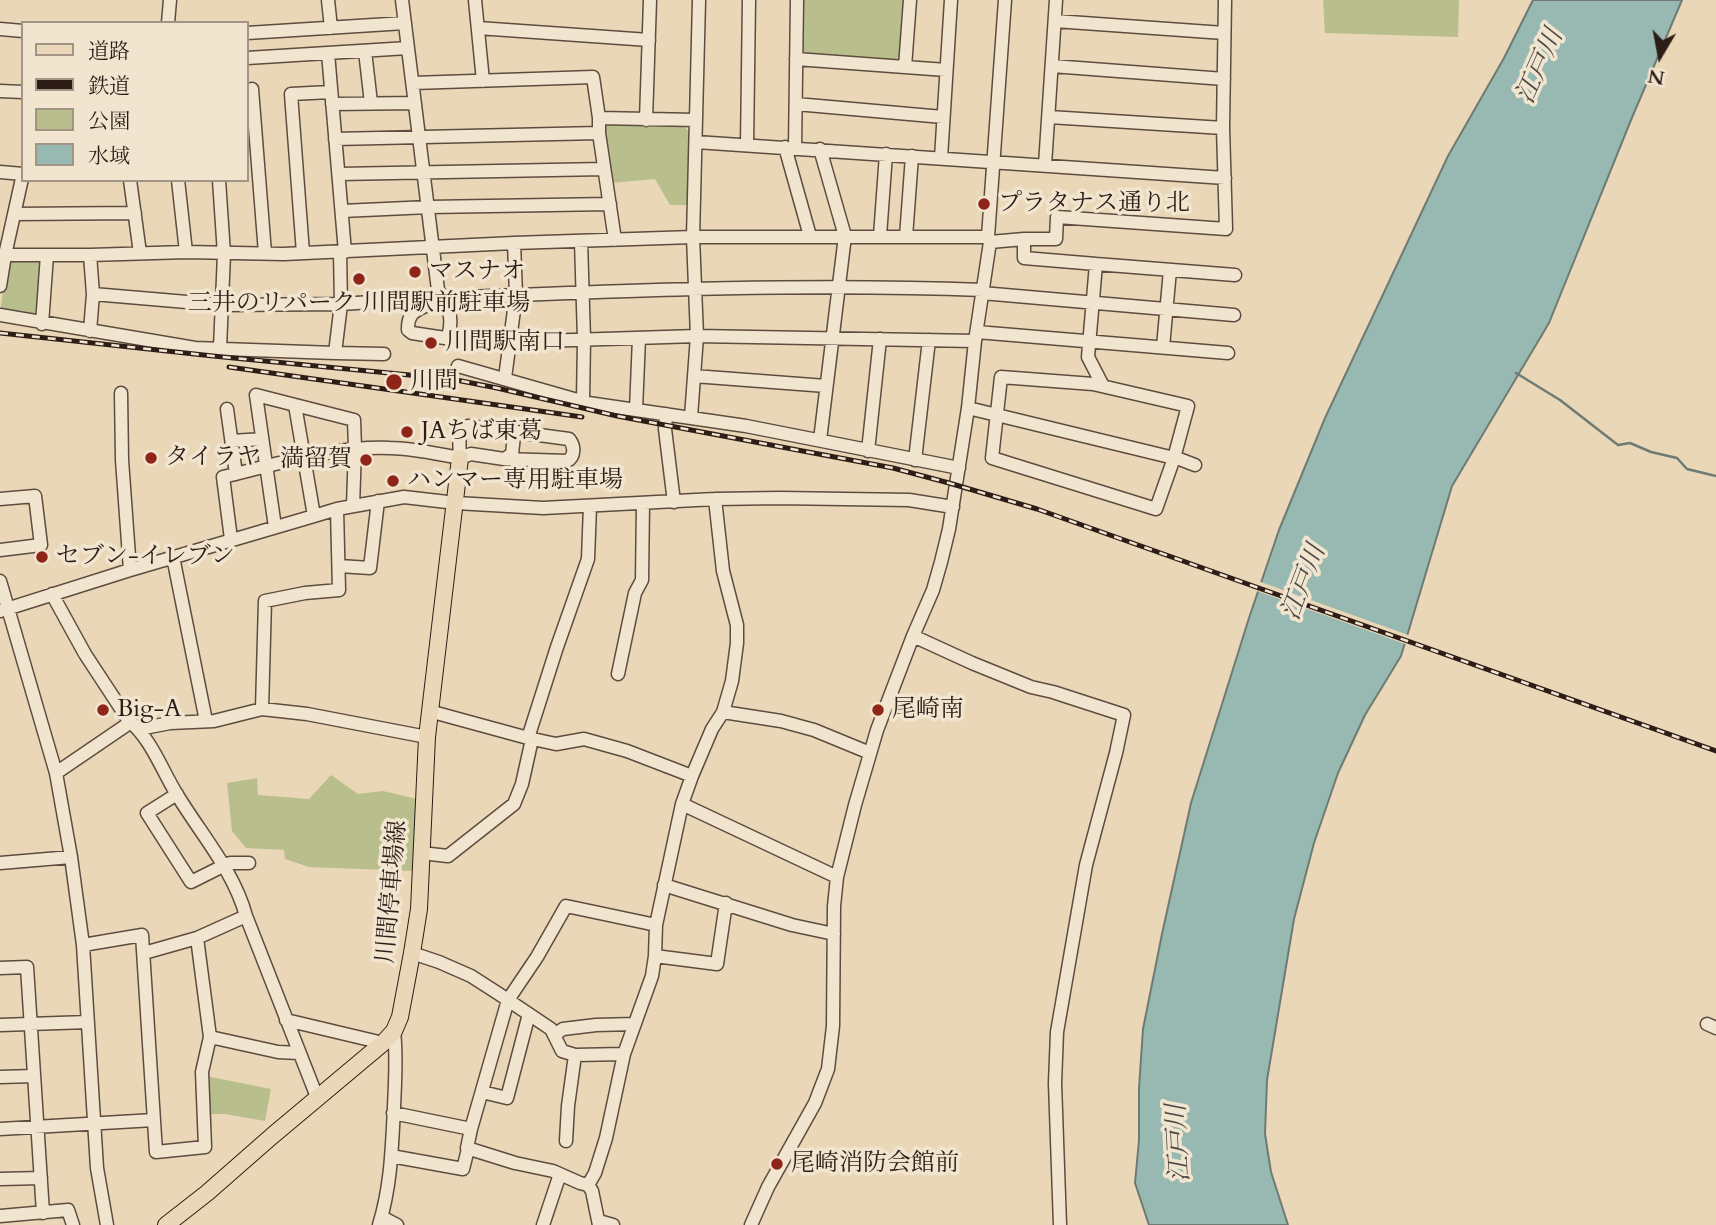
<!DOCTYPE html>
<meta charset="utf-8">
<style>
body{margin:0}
#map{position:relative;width:1716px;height:1225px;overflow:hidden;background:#ead7b7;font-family:Cardo,"Noto Serif JP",serif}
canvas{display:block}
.legend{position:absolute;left:21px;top:21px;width:228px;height:161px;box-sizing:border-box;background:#f1e5d0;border:2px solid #a39586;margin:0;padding:9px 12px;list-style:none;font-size:21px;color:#2e1d17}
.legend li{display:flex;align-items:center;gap:14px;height:35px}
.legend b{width:35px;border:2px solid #a39586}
.north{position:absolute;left:1625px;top:21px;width:70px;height:70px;-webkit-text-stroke:5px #f1e5d0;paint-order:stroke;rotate:190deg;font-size:19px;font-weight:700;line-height:28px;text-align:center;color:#2e1d17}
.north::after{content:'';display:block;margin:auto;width:24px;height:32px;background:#2e1d17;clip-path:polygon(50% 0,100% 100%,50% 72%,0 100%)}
</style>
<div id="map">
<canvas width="1716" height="1225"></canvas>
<ul class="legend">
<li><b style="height:9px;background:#ead7b7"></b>道路</li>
<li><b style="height:9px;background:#2e1d17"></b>鉄道</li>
<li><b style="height:19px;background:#b9be8d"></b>公園</li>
<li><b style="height:19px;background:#98b9b2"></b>水域</li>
</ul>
<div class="north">N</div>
</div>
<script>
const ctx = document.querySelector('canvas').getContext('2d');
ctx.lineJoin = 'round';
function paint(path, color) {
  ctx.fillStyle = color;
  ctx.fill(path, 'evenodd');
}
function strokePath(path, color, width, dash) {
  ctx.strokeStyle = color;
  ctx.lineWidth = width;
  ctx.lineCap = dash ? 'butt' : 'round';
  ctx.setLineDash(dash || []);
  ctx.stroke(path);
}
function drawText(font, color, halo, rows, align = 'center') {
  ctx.font = font + ' Cardo,"Noto Serif JP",serif';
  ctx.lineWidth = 7;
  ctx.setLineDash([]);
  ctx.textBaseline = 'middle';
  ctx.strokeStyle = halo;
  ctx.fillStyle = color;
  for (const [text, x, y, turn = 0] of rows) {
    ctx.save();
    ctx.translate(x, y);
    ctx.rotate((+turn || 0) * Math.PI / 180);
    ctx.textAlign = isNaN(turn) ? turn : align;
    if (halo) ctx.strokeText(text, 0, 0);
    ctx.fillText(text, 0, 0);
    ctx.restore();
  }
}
paint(new Path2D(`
 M802 0H903L900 58 895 62 806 56 801 52Z
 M1323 0H1459L1458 37 1325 33Z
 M608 123 683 125 689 132 687 205H670L655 179 611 183 603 128Z
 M44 259 39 320 0 313 7 260Z
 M331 775 358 794 383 791 417 799 413 871 309 867 285 859 284 850 246 848 232 831 227 783 257 778 258 795 309 799Z
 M206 1076 271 1089 265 1121 225 1114H208Z`), '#b9be8d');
const water = new Path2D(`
 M1533 0H1682L1631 120 1549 323 1452 486 1401 656 1365 715 1338 773 1314 843 1294 919 1267 1080 1265 1134 1271 1172 1288 1225H1149L1135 1183 1139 1140V1088L1143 1029 1162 934 1191 803 1249 618 1279 530 1325 418 1448 156 1504 58Z`);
paint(water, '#98b9b2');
strokePath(water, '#6e7b74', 2);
paint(new Path2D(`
 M1258 581 1411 636 1408 645 1254 590Z`), '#ead7b7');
strokePath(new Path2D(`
 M1516 373 1560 400 1618 445 1630 443 1651 452 1677 458 1687 469 1716 476`), '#6e7b74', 2.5);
const minor = new Path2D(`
 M328 0 331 28
 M402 0 438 290C433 314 407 301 408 330L412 333 445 338 448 336C454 318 448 305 438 290
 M475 0 483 81
 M1055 21 1224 33
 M168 23 170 0
 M478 28 649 40
 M0 29 23 31
 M247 33 405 23
 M365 51 371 103
 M328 53 345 252
 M247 58 408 48
 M796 59 946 70
 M1052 66 1224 79
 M905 67 910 0
 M413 83 593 77 599 118V133L615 240
 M252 89 265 253
 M0 91 23 92
 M332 104 415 103
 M796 104 943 117
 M1049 117 1223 128
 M599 118 696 120
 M646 120 650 0
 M335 139 599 133
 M696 142 1225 178
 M747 145 749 0
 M785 147 810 236
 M795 148 797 0
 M820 149 845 236 820 440
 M941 158 951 0
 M1045 165 1056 0
 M0 172 23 174
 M339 174 604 169
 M130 180 140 253
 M178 180 186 252
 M219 180 224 254 220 348
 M342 211 429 207 610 204
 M14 214 135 213
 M880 236 886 154
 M906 237 912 156
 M1024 239V258L1096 264
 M581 241 584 339 583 401
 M990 242 1024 239H1056L1057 217 1226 229 1223 128 1225 0
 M303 253 291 94 331 92
 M0 255H90L186 252 284 254 514 243 693 237H988
 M0 286 5 255 23 174
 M982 293 1234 315
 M93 294 222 305 341 304 387 301 399 304 414 306 417 309
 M448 306 468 297C640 290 811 283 983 290
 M0 315 195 348 335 353 341 304 340 252
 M42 324 47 255
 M90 331 93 294 90 255
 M977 332 1228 353
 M465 336 510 342 697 336 975 341
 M1163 347 1170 270
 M335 353 384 354
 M458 366 588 403 746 426 959 468
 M694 376 826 386
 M1001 377 1093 384 1188 406 1174 458 1156 509 992 458Z
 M505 378 516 295 514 243
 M1103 386 1088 357 1096 264 1235 275
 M121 393 122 460 130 570
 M295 405 314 516
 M968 408 1174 458
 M227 409 236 474
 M636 410 639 338
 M666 414 665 429 674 502
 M691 417 697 336 693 237 699 0
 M232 441 262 439
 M868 451 880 339
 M1174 457 1195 465
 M504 459 567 461C575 457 575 446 569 439L509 431
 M915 460 929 340
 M0 499 35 496 41 545 0 550
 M275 527 256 395 354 420 355 448 353 506
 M231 539 223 477C278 464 332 446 390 448 413 448 437 454 460 458L471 454 504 459 512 454 514 436 509 431 468 426C456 432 460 446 460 458
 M173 557 206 721
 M339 566 370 568 378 501
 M0 581 56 773 71 857 83 945 97 1168 107 1225
 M52 594 85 654 129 721C150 737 162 770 176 793 200 833 234 871 246 916L317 1097
 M0 611 130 570 314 516 337 509 404 497 456 503 543 508 715 499 779 498 909 500 953 507
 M913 636 972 663 1031 687 1053 692 1124 715 1116 753 1086 865 1057 1032 1055 1083 1060 1225
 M618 674 635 593 642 580 643 503
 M262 709 265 601 305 593 339 590 337 509
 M429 711 528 738 556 744 584 739 627 751 692 776
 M723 712 781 721 814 730 870 753
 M139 729 170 723 214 721 262 709 307 714 427 737
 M528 738 557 647 588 559 590 506
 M56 773 125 726 129 721
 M177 794 147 813 191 882 223 866 230 863H249
 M682 804 837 877
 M421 853 448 856 514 804 522 784 532 739
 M0 863 71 857
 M664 885 792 925 834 934
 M83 945 142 935 156 1152 205 1147 202 1072 210 1037 197 938
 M144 953 197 938 246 916
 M412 953 439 962 471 976 499 994 551 1029 562 1051 575 1055 568 1106 566 1141
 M655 956 717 964 726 903
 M0 968 27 967 43 1213
 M286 1020 383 1043
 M1707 1024 1716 1028
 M0 1025 88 1022
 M554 1035 563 1029 596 1025 635 1024
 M210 1037 278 1052 299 1053
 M575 1055 624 1054
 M0 1077 34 1076
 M482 1092 507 1098 529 1014
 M393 1113 471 1129
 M0 1129 154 1120
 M391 1156 463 1169 468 1149
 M0 1179 41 1178
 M588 1185 595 1173 606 1138 624 1054 652 976 655 956 656 925 682 804 692 776 712 729 723 712 732 681 737 643V625L723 571 715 499
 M588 1185 580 1183 553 1171 515 1163 467 1148 471 1129 508 1000 537 957 566 906 656 925
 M588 1185 592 1191 599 1225
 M0 1216 68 1210 73 1225
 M382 1217 397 1225
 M599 1221 613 1225
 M379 1225C391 1186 392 1147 394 1107 395 1082 397 1056 394 1031
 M543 1225 560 1174
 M751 1225 768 1187 815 1103 828 1069 833 1026 834 906 837 877 855 805 877 730 913 636 933 590 941 562 949 529 968 408 975 341 990 242 988 237 1005 0`);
const major = new Path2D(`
 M166 1225 207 1193 272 1136 383 1043 394 1031 400 1017 412 953 419 909 427 737 460 458`);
strokePath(minor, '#5d4c3f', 15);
strokePath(major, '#2e1d17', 18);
strokePath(minor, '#f1e5d0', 12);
strokePath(major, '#ead7b7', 16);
const rail = new Path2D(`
 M0 333 213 356 451 379 497 388 617 416 893 468 949 483 1037 509 1716 751
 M229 367 582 417`);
strokePath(rail, '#2e1d17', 5);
strokePath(rail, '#f1e5d0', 2.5, [8]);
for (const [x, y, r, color] of [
 [984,204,7,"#8f2418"],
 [415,272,7,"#8f2418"],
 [359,279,7,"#8f2418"],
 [431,343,7,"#8f2418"],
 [394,382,9,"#8f2418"],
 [407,432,7,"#8f2418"],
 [151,458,7,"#8f2418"],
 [366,460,7,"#8f2418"],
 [393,481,7,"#8f2418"],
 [42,557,7,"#8f2418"],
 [103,710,7,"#8f2418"],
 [878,710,7,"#8f2418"],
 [777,1164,7,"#8f2418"]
]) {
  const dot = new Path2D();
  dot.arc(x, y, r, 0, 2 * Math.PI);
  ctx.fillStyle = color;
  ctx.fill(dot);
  strokePath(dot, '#f1e5d0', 2.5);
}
drawText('24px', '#2e1d17', '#f1e5d0', [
 ["プラタナス通り北",998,204],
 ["マスナオ",429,272],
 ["三井のリパーク 川間駅前駐車場",359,304,"center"],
 ["川間駅南口",445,343],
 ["川間",410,382],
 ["JAちば東葛",421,432],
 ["タイラヤ",165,458],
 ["満留賀",352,460,"right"],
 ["ハンマー専用駐車場",407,481],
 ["セブン-イレブン",56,557],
 ["Big-A",117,710],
 ["尾崎南",892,710],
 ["尾崎消防会館前",791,1164]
], 'left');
drawText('24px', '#2e1d17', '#f1e5d0', [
 ["川間停車場線",393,892,-85]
]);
drawText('italic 26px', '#4e4c46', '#f1e5d0', [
 ["江戸川",1541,67,-66],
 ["江戸川",1305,583,-69],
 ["江戸川",1180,1143,-93]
]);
</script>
